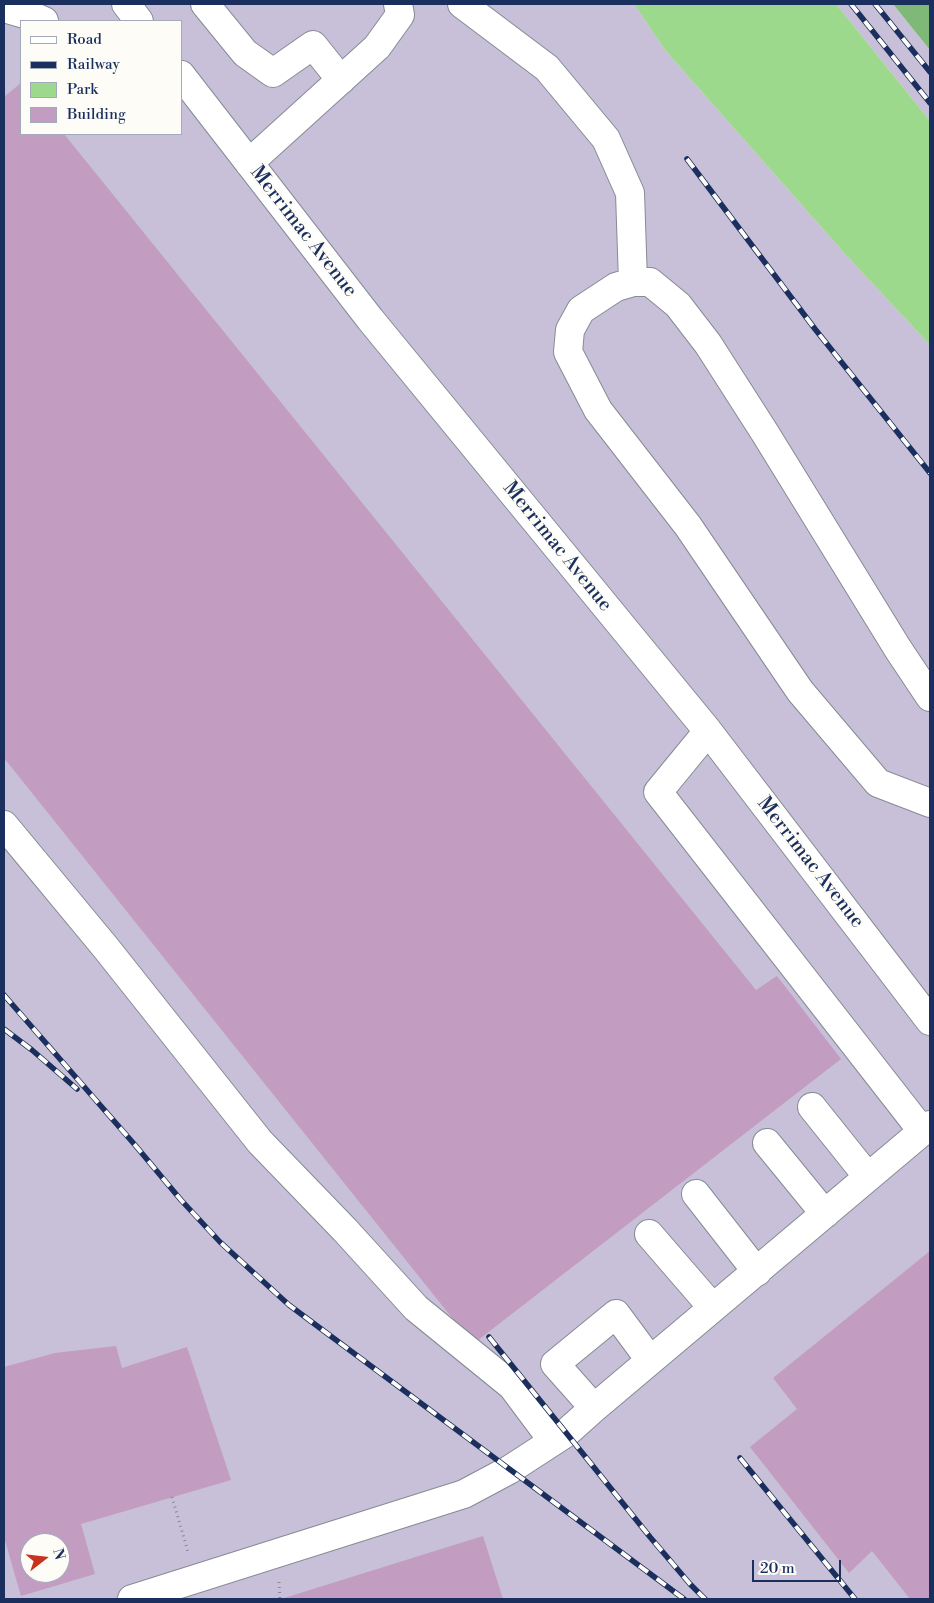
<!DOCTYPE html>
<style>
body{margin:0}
#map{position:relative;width:934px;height:1603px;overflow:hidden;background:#ede8cb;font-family:"Libre Bodoni",serif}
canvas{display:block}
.frame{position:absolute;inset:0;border:5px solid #1b2f5e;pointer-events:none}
.legend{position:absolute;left:20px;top:20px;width:162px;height:115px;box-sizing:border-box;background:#fdfcf7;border:1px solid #a3aaba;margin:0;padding:6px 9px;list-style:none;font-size:15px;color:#1b2f5e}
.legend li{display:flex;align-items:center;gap:10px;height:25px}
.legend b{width:25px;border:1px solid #a3aaba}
.north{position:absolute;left:20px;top:1533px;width:50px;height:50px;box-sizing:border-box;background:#fdfcf7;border:1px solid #a3aaba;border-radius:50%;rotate:74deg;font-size:14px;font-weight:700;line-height:20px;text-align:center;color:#1b2f5e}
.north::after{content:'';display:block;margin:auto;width:18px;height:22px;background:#c8321e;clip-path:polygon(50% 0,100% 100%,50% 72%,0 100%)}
.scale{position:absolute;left:752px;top:1560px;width:89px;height:22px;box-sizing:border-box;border:2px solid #1b2f5e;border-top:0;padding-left:6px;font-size:15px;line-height:18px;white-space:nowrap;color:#1b2f5e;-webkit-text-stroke:4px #fdfcf7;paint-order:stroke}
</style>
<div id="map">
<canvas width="934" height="1603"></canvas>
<div class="frame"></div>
<ul class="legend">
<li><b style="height:6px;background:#fff"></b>Road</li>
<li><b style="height:6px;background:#1b2f5e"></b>Railway</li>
<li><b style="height:14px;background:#9dd98d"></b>Park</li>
<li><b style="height:14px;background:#c39cc2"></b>Building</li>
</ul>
<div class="north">N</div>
<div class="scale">20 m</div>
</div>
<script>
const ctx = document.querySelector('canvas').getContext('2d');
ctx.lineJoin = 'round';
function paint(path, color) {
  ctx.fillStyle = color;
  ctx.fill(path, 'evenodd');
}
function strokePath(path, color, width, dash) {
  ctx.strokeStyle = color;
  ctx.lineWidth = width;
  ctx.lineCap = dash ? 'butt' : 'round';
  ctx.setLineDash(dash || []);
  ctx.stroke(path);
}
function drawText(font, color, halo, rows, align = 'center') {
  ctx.font = font + ' "Libre Bodoni",serif';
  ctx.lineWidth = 5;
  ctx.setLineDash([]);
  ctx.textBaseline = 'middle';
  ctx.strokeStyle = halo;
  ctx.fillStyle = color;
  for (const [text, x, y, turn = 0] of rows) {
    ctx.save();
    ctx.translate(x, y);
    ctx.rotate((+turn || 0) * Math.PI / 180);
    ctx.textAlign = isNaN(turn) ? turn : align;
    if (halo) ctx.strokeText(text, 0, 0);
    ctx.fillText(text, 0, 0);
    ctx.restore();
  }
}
paint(new Path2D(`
 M4 4H634L665 50 846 255 930 345V1599H4ZM21 21H181V134H21ZM30 1543H60V1573H30Z
 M836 4H893L930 50V121Z`), '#c8bfd8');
paint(new Path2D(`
 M634 4H836L930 121V345L846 255 665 50Z`), '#9dd98d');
paint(new Path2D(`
 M893 4H930V50Z`), '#7eb978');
paint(new Path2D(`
 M21 83V134H64L756 990 777 976 841 1059 473 1344 4 758V97Z
 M930 1251V1599H910L872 1551 849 1573 750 1447 797 1409 773 1378Z
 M116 1346 122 1368 187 1347 231 1480 81 1524 95 1574 21 1596 4 1537V1367L55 1353ZM30 1543H60V1573H30Z
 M483 1536 503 1599H281Z`), '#c39cc2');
const minor = new Path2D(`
 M126 4 139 21
 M205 4 245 53 273 73 313 45 341 80
 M462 4 547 68 606 139 630 193 633 282
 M4 8 35 17 44 21
 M181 75 370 319 708 731 930 1021
 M249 163 377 47 400 15 398 4
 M930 697 898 649 765 433 708 344 678 305 650 282H633L616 287 581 310 570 330 568 352 598 410 688 526 800 691 878 783 930 803
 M708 731 658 792 923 1132
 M4 825 106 948 260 1142 345 1230 416 1308 512 1386 553 1441
 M812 1107 868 1177
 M767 1143 825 1214
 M696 1194 757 1272
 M649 1234 713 1308
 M594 1408 555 1364 616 1314 650 1360
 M132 1599 464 1494 509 1470 566 1433 594 1408 930 1125`);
strokePath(minor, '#848c94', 30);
strokePath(new Path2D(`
 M172 1497 188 1552
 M279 1582 280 1599`), '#848c94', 3, [1, 4]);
strokePath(minor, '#fff', 28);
const rail = new Path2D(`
 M851 4 930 103
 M875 4 930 72
 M687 159 815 329 930 473
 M4 995 135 1145 181 1200 220 1242 289 1305 684 1599
 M4 1029 32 1050 77 1089
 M489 1337 650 1537 690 1584 705 1599
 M740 1458 855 1599`);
strokePath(rail, '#1b2f5e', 5.5);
strokePath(rail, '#fdfcf7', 4, [11]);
drawText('20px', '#1b2f5e', '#fdfcf7', [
 ["Merrimac Avenue",303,232,52],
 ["Merrimac Avenue",557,547,51],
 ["Merrimac Avenue",810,863,52]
]);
</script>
